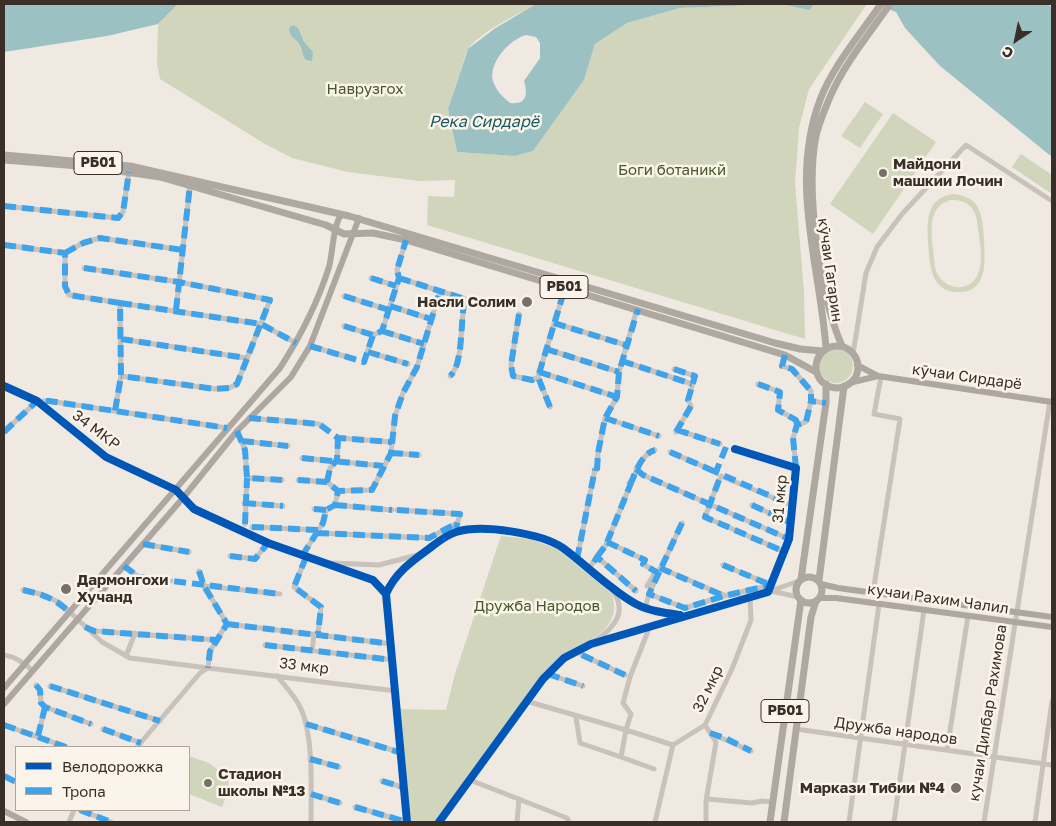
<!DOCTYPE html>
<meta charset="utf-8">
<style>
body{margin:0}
#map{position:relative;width:1056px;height:826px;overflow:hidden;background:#efe9e2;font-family:"Golos Text",sans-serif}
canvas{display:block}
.frame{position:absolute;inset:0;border:5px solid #3a2f28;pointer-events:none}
.legend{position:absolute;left:15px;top:746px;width:175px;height:65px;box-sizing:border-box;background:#fbf4ea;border:1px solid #aea59c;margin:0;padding:6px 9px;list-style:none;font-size:15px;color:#3a2f28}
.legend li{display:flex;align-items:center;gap:10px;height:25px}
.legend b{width:25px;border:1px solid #aea59c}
.north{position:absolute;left:991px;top:15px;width:50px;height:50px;-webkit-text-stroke:4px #fbf4ea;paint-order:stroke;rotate:214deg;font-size:14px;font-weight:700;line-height:20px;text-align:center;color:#3a2f28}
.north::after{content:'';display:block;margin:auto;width:18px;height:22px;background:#3a2f28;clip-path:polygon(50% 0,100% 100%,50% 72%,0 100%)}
</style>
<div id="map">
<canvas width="1056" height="826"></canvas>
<div class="frame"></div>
<ul class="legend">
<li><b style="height:6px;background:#0057b8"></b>Велодорожка</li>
<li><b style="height:6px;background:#3fa3eb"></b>Тропа</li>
</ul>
<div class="north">С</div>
</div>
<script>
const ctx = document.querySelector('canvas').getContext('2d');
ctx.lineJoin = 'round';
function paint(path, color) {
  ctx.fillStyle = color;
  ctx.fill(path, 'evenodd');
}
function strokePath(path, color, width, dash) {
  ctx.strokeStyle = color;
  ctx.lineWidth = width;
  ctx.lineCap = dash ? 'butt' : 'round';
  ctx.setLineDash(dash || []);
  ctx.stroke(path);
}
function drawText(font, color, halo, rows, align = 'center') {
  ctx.font = font + ' "Golos Text",sans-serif';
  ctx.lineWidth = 5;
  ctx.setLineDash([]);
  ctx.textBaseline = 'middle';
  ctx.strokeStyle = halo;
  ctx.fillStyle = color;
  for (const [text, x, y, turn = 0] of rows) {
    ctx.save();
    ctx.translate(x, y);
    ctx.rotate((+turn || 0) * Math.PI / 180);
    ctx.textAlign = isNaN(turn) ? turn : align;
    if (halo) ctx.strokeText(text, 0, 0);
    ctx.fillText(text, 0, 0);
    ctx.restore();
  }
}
paint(new Path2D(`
 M178 4H536C517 15 476 33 466 53L448 109 457 152 515 156 533 151 584 80 595 44 627 23 680 8 781 4 809 10 815 4H867L809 89 799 128 795 183 804 292 805 339 427 225 428 196 454 197 455 180 420 181 348 172 292 158 265 144 160 79 157 64 158 24Z
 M865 102 883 114 860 148 841 136Z
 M893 113 936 142 873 234 830 204Z
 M1021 154 1052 175V194L1012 167Z
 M954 194C963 195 972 198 977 206 983 216 983 229 984 240 985 261 988 293 958 292 930 292 930 264 928 243 927 221 926 197 954 194ZM951 200C965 199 974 206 977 220 978 235 984 256 979 271 972 296 939 290 935 267 934 245 922 207 951 200Z
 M819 366a17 17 0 1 1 34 0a17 17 0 1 1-34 0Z
 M501 536 531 539 557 549 611 593C629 635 567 647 546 671L437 822H410L401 709 446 710 455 674Z
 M189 756 209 763 228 777 229 789 222 807 189 794Z`), '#d0d5bb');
paint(new Path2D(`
 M4 4H178L158 24 107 36 4 52Z
 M536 4H815L809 10 781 4 680 8 627 23 595 44 584 80 533 151 515 156 457 152 448 109 468 49 494 29ZM526 35 536 37 540 43V58L524 81C528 94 527 105 510 103 503 97 496 91 493 81 488 63 510 39 526 35Z
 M875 4H1047L1052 7V157L940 66 905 28 896 12Z
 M293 25 298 28 304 42 313 52 312 61 306 60C302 55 303 50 300 45 296 38 290 38 289 28Z`), '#9cc1c2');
strokePath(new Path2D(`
 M4 206 118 218 123 212 129 172
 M4 245 65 253V286L69 295 120 303 121 376 115 411
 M65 253 83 243 100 238 183 250
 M84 268 179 282 270 300 237 384 229 388 215 389 121 376
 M371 278 396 286
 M399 278 465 299C460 317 464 365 450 376
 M344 296 389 310
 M120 303 261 324 296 343
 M390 306 431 319
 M176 310 190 185
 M519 314 511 365 513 376 532 380 538 377
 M554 323 626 345
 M344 326 373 335
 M382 331 424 344
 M121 339 246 358
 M310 346 354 359
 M546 349 619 372
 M368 352 408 364
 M853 354 866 273 877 247 902 214 966 145 1052 201
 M785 355 782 366 792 369 811 391V401L826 403
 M622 361 692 384
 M364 362 373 335 382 331 399 278 397 270 406 240
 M674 369 695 376 688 400 691 406 676 432
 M539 372 617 397
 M758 384 780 392 778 410 796 420 797 425
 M4 386 37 401 106 457 176 490 194 509 268 543 373 580 386 594
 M550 407 538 377 565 288
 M249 418 319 424
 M605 418 659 436
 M677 430 720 444
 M237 431 245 450 247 478 282 480
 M4 432 37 401H49L227 428
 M242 441 288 446
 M670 452 716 472 709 469
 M391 453 419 455
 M302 458 383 466
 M796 468 793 438 797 425 806 422 811 401
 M636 469 643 475 789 539
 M597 470 598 453 605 418 617 397 619 372 637 309
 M721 476 793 506
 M298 480 327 482 338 491
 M719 480 705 517 785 552
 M327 482 330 468 337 460 338 438 392 442
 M629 483C637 476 640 454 655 450
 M244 503 283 506
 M335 505 392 510
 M752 505 791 523
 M314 509 326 510
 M397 510 460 514 455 532
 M682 523 649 594 685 608 724 596 771 585
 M245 524 247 478
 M252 527 319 530
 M317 533 429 538 457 523
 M607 542 645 560 643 564 658 573
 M143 544 189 552
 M230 556 255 559 268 543
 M302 556 323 523 326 510 335 505 338 491 372 490 391 453 395 416 403 393 417 367 440 291
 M306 557 294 587 321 607 318 634
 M597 557 606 545 631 483
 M577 559 595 469
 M331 563 379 565 421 554
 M723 565 766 583 769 582
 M124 566 139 577 171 581
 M589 568 597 557 636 591
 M660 568 724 595
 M199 571 204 586 227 624
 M204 586 280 594
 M647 586 656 571
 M23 590 44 595 60 603 102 642 130 658 208 668 210 651 217 640 94 631 85 627
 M770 591 799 581
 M771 591 798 597
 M873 593 900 419 874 414 881 377
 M645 608 649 594
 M227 624 392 644
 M650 626 630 677 623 703 631 714 626 730 673 745
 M595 641C615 627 628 612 612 589
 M215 642 227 624
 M265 645 393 660
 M312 651 314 634
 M4 655C16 657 24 663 33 671
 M582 655 625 675
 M126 656 135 633
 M548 674 583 686
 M277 676C285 686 295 696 300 707 314 734 311 791 311 822
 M36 685 40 690 41 703 45 707 91 724
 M50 686 160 721
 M526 701 626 730 621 757 654 769
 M576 717 580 743 621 757
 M306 724 402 753
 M4 725 66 747
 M103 729 141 743
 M796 729 1052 765
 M710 733 751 751
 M38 736 45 707
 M137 747 200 673 208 668 396 691
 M947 750 968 616
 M310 759 339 767
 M4 776 16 782
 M470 780 567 818 569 822
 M382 781 405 788
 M311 794 340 803
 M707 799 752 803 762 801 772 802
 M355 807 407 822
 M80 810 111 822
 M69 822 74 810
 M407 822 386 594C395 573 413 561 431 548 439 542 447 534 456 532 480 525 532 532 554 543 584 557 606 587 634 603 648 611 666 613 682 615
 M439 822 543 679 564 658 591 644 768 592 789 539 796 468 735 449
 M517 822 519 799
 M655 822 673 745 705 725
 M706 822V801L716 742 705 725 732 669 751 620 750 597
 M849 822 879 604
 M894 822 924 610
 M984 822 1050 401
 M1035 822 1052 701`), '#c9c2bb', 5);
strokePath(new Path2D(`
 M857 365 878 376 1052 402
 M849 383 878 376
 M821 584 838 588 1052 617
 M768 592 770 591
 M820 598H836L1052 627
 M4 688 280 368C300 337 318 302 329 267 333 252 333 225 341 215
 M4 704 183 498 237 431 291 377 310 346 359 218
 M4 811 26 822`), '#aea6a0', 6);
strokePath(new Path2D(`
 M4 155 130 166 349 216 775 343 800 349 822 351
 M4 160 91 167 160 177 326 225 344 234 373 233 406 240 785 355 816 372
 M842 346C820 296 805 191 816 136 819 123 825 109 830 97 844 64 870 33 890 4
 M816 367a21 21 0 1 1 42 0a21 21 0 1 1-42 0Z
 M826 348C820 266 789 182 820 100 833 66 860 34 881 4
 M796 590a13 13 0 1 1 26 0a13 13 0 1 1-26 0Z
 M801 579 826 403V384
 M819 580 844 386
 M770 822 801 600
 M784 822 811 617 816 601`), '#aea8a1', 7);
strokePath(new Path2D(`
 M4 206 118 218 123 212 129 172
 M4 245 65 253V286L69 295 120 303 121 376 115 411
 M65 253 83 243 100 238 183 250
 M84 268 179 282 270 300 237 384 229 388 215 389 121 376
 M371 278 396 286
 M399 278 465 299C460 317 464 365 450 376
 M344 296 389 310
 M120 303 261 324 296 343
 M390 306 431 319
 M176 310 190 185
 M519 314 511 365 513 376 532 380 538 377
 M554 323 626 345
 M344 326 373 335
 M382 331 424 344
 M121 339 246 358
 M310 346 364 362 373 335 382 331 399 278 397 270 406 240
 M546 349 619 372
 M368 352 408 364
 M785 355 782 366 792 369 811 391V401L826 403
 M622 361 692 384
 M674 369 695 376 688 400 691 406 676 432
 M539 372 617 397
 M758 384 780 392 778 410 796 420 797 425
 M550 407 538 377 565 288
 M249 418 319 424 338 438 392 442
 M605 418 659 436
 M677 430 720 444
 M237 431 245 450 247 478 282 480
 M4 432 37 401H49L227 428
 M242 441 288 446
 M726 447 716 472 793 506
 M670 452 716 472 709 469
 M391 453 419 455
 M302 458 383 466
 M796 468 793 438 797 425 806 422 811 401
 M636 469 643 475 789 539
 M597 470 598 453 605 418 617 397 619 372 638 309
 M298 480 327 482 338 491
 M719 480 705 517 785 552
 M327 482 330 468 337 460 338 438
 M629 482 631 483C635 473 642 453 655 450
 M244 503 283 506
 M335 505 392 510
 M752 505 791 523
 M314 509 326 510
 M397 510 460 514 456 528
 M682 523 649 594 685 608 724 596 771 585
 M245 524 247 478
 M252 527 319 530
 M317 533 429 538 457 523
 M607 542 645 560 643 564 658 573
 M143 544 189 552
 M230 556 255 559 268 543
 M302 556 323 523 326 510 335 505 338 491 372 490 391 453 395 416 403 393 417 367 440 291
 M306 557 294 587 321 607 318 634
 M597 557 606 545 631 483
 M577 559 595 469
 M594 562 597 557 636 591
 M723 565 766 583 770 582
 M124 566 139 577 280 594
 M660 568 724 596
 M199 571 204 586 227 624
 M23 590C42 594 56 599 69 612
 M227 624 392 644
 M85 627 94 631 217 640 210 651 208 668
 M214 645 227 624
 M265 645 393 660
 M582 655 625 675
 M548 674 583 686
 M36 685 40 690 41 703 45 707 91 724
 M50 686 160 721
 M306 724 402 753
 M4 725 66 747
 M103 729 141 743
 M710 733 725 738 751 751
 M38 736 45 707
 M310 759 339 767
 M4 776 16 782
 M382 781 405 788
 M311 794 340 803
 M355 807 407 822
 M80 810 111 822`), '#3fa3eb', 6, [12, 6]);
strokePath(new Path2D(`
 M4 386 37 401 106 457 176 490 194 509 268 543 373 580 386 594
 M407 822 386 594C395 573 412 561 430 548 438 542 446 535 456 532 482 524 541 533 563 548 586 565 612 591 636 604 649 611 665 613 680 615
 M439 822 543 679 564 658 591 644 768 592 789 539 796 468 735 449`), '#0057b8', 8);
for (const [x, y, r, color] of [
 [883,173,5,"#797069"],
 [527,302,6,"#797069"],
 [66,589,6,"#797069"],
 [208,783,5,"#797069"],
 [956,788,6,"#797069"]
]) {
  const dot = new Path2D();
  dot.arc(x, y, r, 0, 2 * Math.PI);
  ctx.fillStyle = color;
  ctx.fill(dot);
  strokePath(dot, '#fbf4ea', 2);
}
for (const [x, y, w] of [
 [98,163,48],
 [564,287,48],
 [785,711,48]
]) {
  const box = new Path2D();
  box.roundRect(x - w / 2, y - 11.5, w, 23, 4);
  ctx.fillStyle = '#fbf4ea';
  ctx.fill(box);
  strokePath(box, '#3a2f28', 1);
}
drawText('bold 14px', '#3a2f28', null, [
 ["РБ01",98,163],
 ["РБ01",564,287],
 ["РБ01",785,711]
]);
drawText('15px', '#475a2a', '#fbf4ea', [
 ["Наврузгох",365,89],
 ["Боги ботаникй",672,170],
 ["Дружба Народов",537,606]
]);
drawText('bold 15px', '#3a2f28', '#fbf4ea', [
 ["Майдони",893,164],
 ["машкии Лочин",893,181],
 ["Насли Солим",516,302,"right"],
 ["Дармонгохи",77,580],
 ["Хучанд",77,597],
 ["Стадион",218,774],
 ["школы №13",218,791],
 ["Маркази Тибии №4",945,788,"right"]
], 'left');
drawText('15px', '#3a2f28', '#fbf4ea', [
 ["кӯчаи Гагарин",830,270,82],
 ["кӯчаи Сирдарё",967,377,8],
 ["34 МКР",96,430,37],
 ["31 мкр",780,499,-85],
 ["кучаи Рахим Чалил",938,599,8],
 ["33 мкр",304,666,7],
 ["32 мкр",708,689,-64],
 ["кучаи Дилбар Рахимова",988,713,-81],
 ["Дружба народов",896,731,8]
]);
drawText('italic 16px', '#1a595f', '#fbf4ea', [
 ["Река Сирдарё",484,122]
]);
</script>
